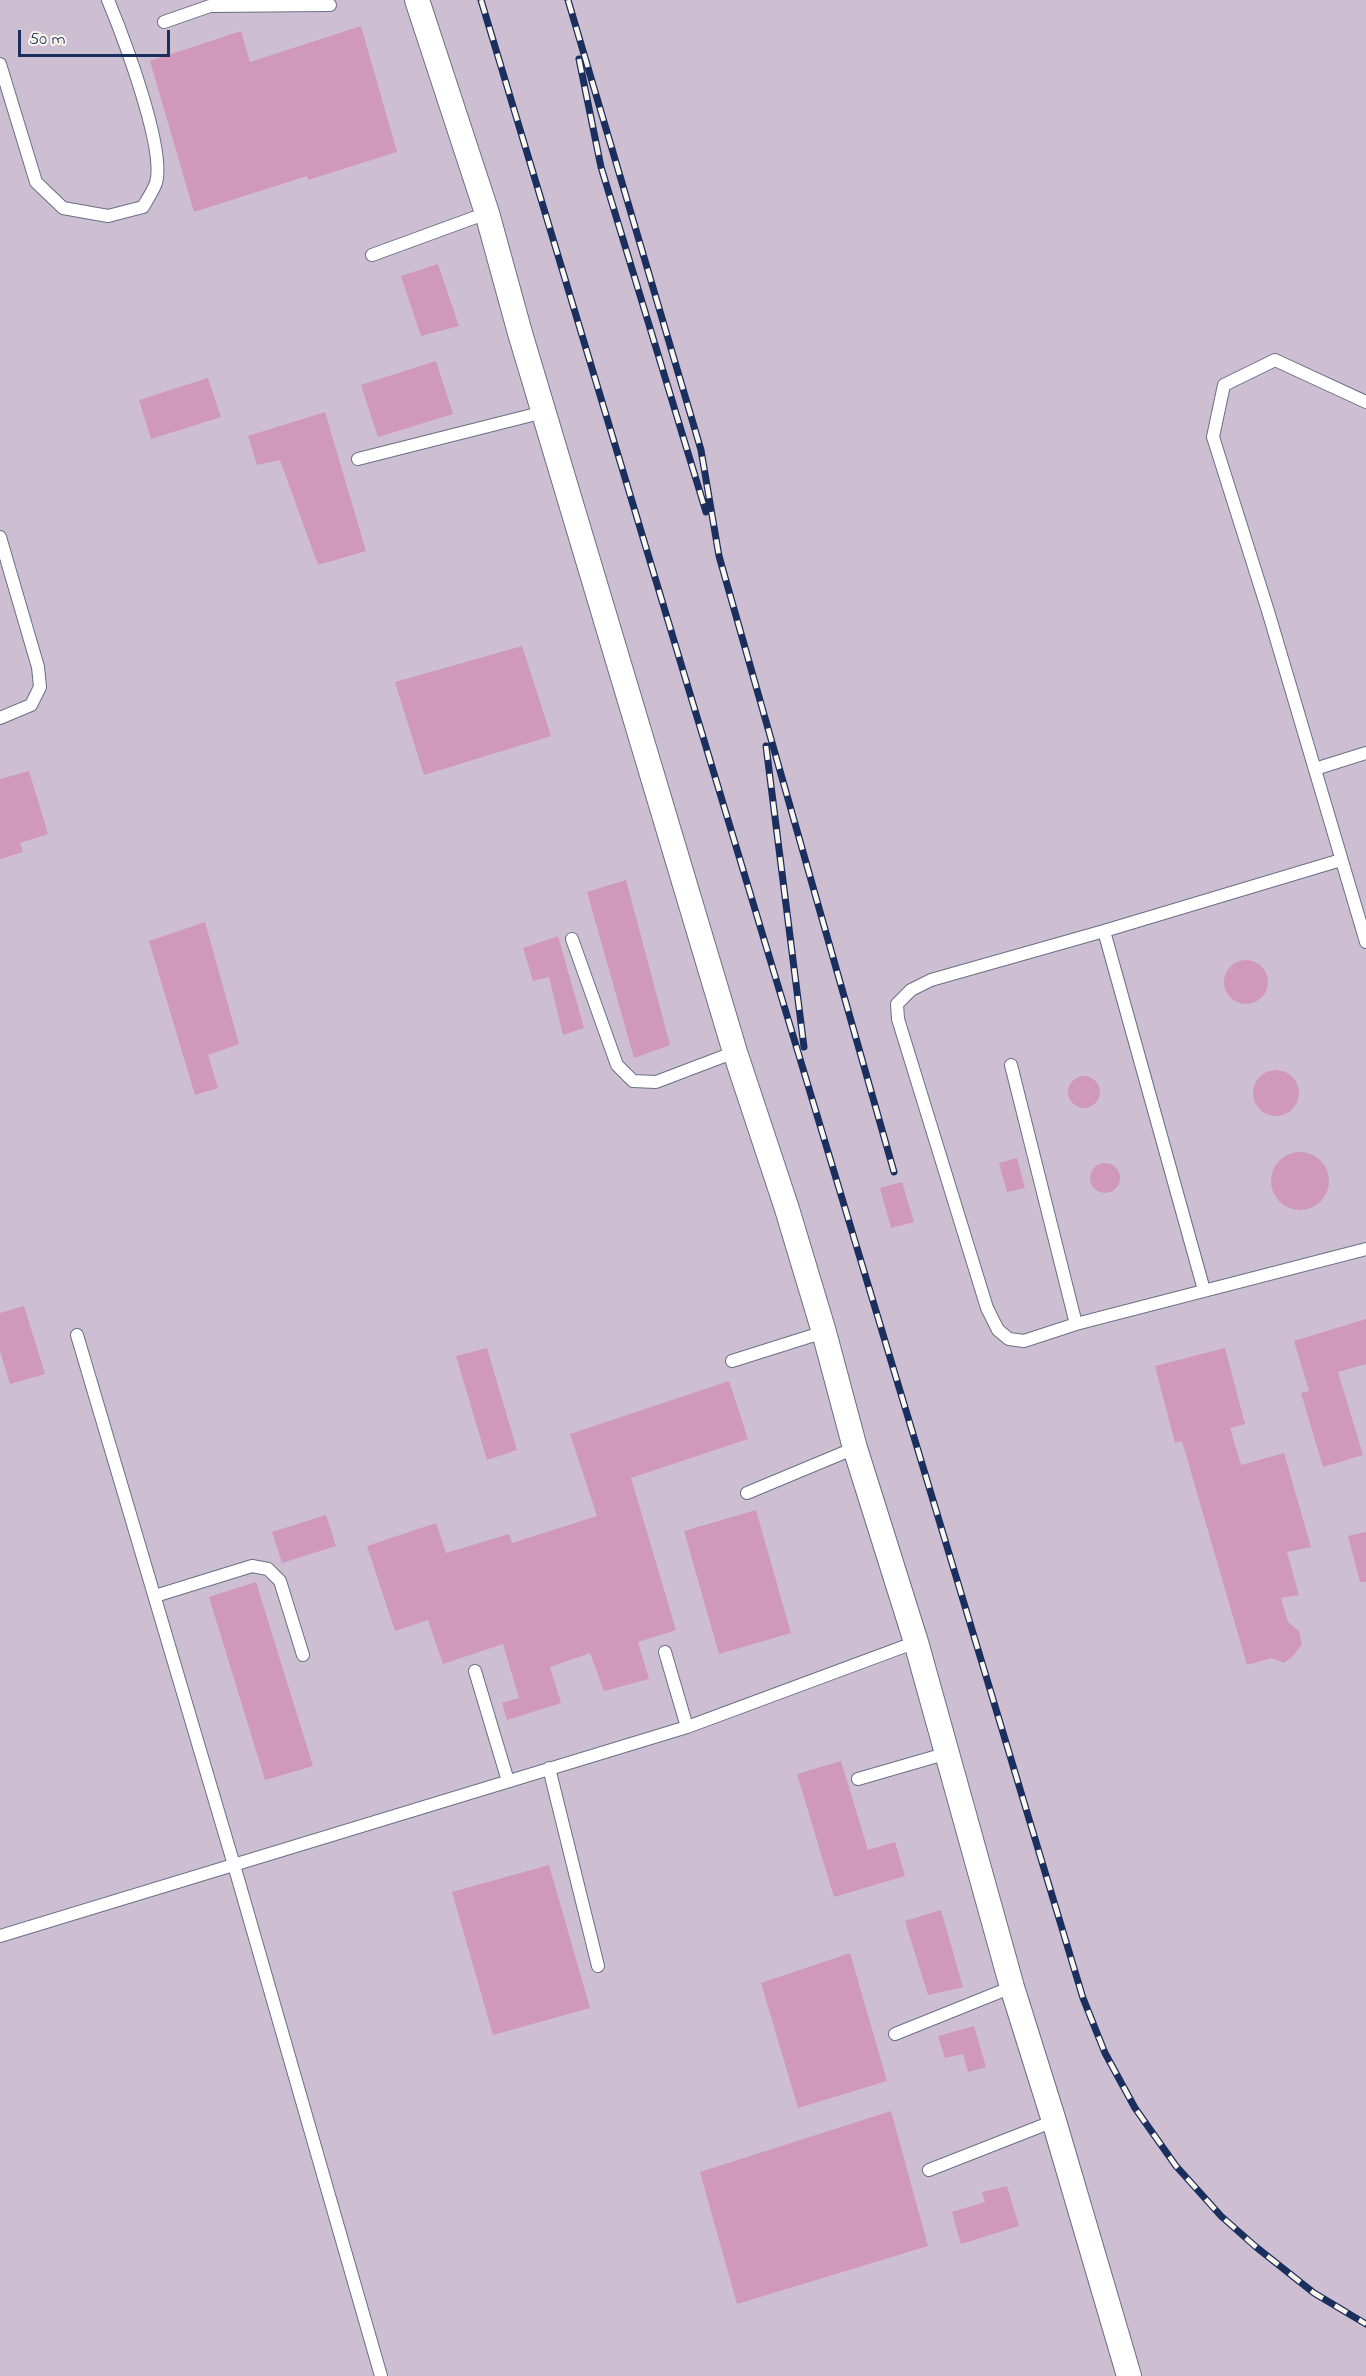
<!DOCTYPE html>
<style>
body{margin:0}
#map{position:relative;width:1366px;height:2376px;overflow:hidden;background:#f5e8d0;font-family:"Indie Flower",sans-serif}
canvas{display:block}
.scale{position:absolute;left:18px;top:30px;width:152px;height:27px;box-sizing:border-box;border:3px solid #1b2f5e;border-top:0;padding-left:8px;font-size:18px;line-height:21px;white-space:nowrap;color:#1b2f5e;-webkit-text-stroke:4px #fbf7ec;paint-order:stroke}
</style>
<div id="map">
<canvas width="1366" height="2376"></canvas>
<div class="scale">50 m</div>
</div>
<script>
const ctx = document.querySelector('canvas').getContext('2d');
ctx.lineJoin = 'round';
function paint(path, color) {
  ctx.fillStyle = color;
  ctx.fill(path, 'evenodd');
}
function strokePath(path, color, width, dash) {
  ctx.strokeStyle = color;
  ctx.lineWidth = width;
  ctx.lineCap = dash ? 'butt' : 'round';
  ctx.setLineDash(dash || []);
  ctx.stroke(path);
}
paint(new Path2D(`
 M0 0H1366V2376H0Z`), '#cebed2');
paint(new Path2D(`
 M361 26 397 152 308 180 307 176 194 212 150 61 241 31 250 62Z
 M438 264 459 326 421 336 401 276Z
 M436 361 453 414 378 437 361 385Z
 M208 378 221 417 151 439 139 400Z
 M325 412 366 551 318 565 280 460 257 465 248 436Z
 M522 646 551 736 424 775 395 682Z
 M29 771 48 834 20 843 23 852 0 859V779Z
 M626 880 670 1045 634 1058 587 892Z
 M205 922 239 1044 208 1055 218 1088 195 1095 149 941Z
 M558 936 584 1028 563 1035 549 977 533 981 523 948Z
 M1224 982a22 22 0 1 1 44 0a22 22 0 1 1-44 0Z
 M1253 1093a23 23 0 1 1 46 0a23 23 0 1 1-46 0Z
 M1068 1092a16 16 0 1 1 32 0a16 16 0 1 1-32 0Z
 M1271 1181a29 29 0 1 1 58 0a29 29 0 1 1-58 0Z
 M1017 1158 1025 1188 1007 1192 999 1163Z
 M1090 1178a15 15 0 1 1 30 0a15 15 0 1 1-30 0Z
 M902 1182 914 1222 891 1228 880 1188Z
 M24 1306 45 1374 10 1384 0 1351V1313Z
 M1366 1319V1364L1338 1372 1363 1455 1323 1467 1301 1393 1309 1391 1294 1341Z
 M487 1348 517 1450 487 1460 456 1356Z
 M1225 1348 1245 1424 1230 1428 1241 1465 1284 1453 1311 1547 1287 1552 1299 1595 1281 1598 1288 1622 1299 1631 1302 1644 1293 1656 1284 1663 1272 1658 1247 1665 1182 1441 1175 1443 1155 1366Z
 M729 1381 748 1439 631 1478 676 1630 638 1642 649 1679 604 1691 590 1653 550 1667 561 1703 507 1720 502 1703 519 1698 503 1644 443 1664 428 1620 395 1631 367 1546 436 1523 446 1553 509 1534 512 1543 597 1516 570 1434Z
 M756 1510 791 1633 719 1654 684 1531Z
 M326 1515 336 1546 282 1563 272 1532Z
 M1366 1532V1582H1360L1348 1536Z
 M256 1582 313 1766 265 1780 209 1597Z
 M841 1761 868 1850 895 1842 905 1876 834 1897 797 1774Z
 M549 1865 590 2008 493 2035 452 1892Z
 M941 1910 963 1987 928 1995 905 1921Z
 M850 1953 887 2081 798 2108 761 1983Z
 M974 2026 986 2067 968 2072 963 2054 945 2058 938 2036Z
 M891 2111 928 2246 737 2304 700 2172Z
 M1007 2186 1019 2226 961 2244 952 2212 985 2202 982 2192Z`), '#d099bc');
const service = new Path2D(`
 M164 22 210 6 330 5
 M0 64 36 182 63 208 108 216 143 207C147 200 153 191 156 183 166 149 123 36 108 0
 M372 255 487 213
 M1366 402 1275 360 1224 385 1213 437 1268 611 1366 942
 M358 459 544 412
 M0 537 38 667 40 687 31 705 0 718
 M1315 769 1366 753
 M1341 860 1104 931 931 980 911 990 897 1004 898 1019 987 1308 998 1330 1009 1339 1024 1341 1076 1324 1366 1249
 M1104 931 1204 1290
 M572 939 617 1065 633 1081 656 1082 735 1052
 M1011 1065 1076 1324
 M77 1335 234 1865 381 2376
 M732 1361 824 1332
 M747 1493 855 1448
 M155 1596 252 1566 268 1569 280 1581 303 1655
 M665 1652 687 1727
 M475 1671 508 1781
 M549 1768 598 1966
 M858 1779 948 1753
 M0 1936 687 1727 916 1642
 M895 2034 1012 1987
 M929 2170 1054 2121`);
const minor = new Path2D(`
 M417 0 487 213 520 333 735 1052 787 1209 824 1332 855 1448 916 1642 1012 1987 1054 2121 1129 2376`);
strokePath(service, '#677086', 14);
strokePath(minor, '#677086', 26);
strokePath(service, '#fff', 12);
strokePath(minor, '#fff', 24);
const rail = new Path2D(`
 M481 0 1083 1998 1105 2053 1135 2108 1176 2166 1221 2216 1256 2247 1314 2293 1366 2324
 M568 0 701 450 719 556 894 1172
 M579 59 601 167 706 512
 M766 746 804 1047`);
strokePath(rail, '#1b2f5e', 7);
strokePath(rail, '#fbf7ec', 4.5, [14]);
</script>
